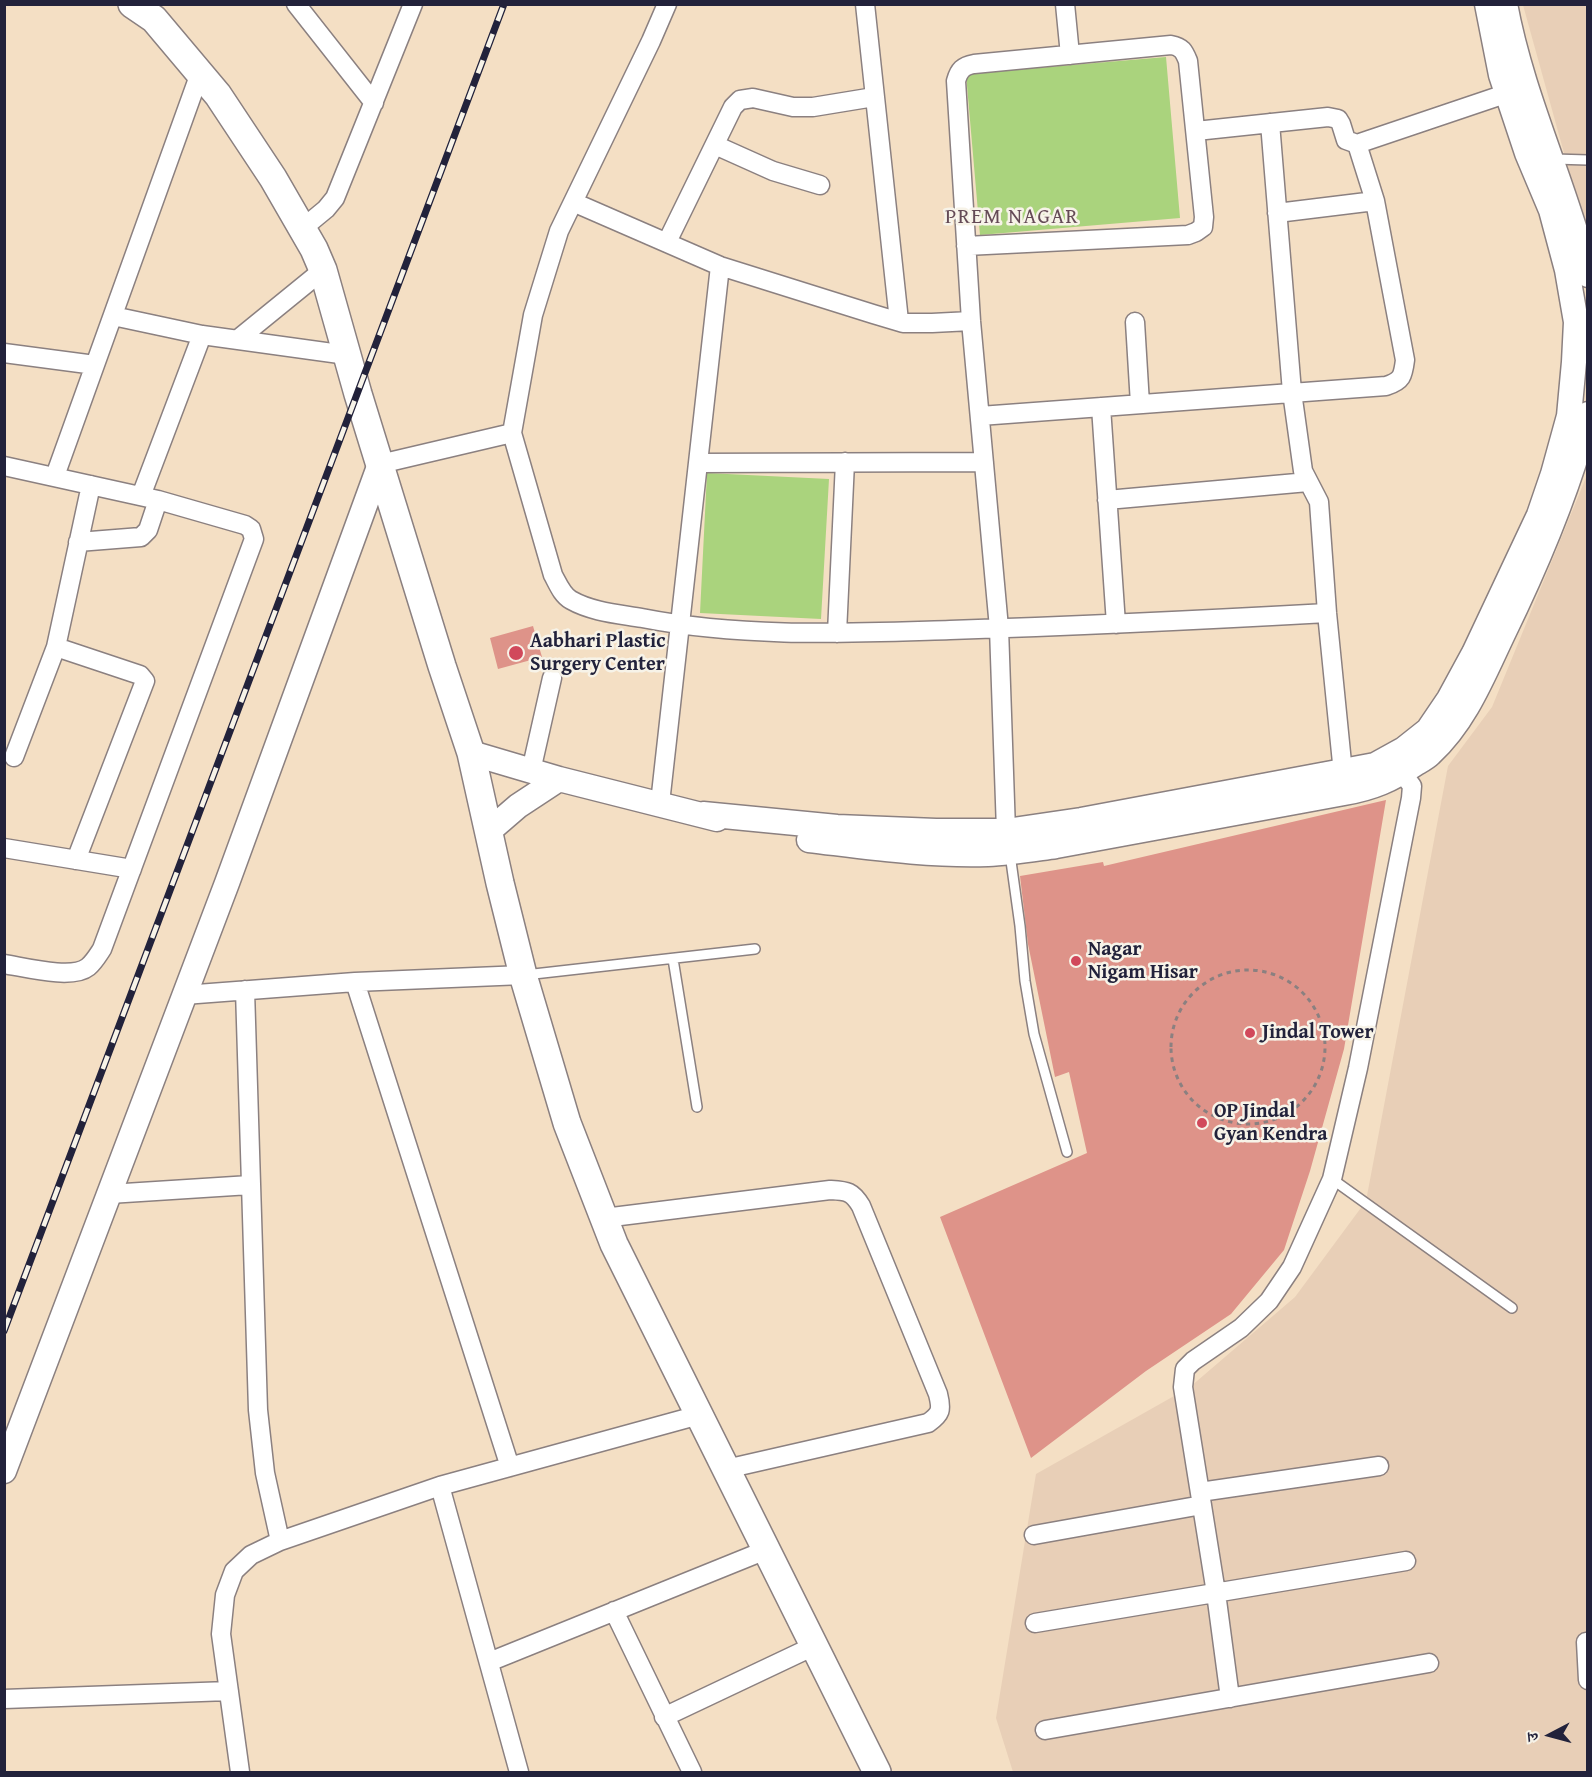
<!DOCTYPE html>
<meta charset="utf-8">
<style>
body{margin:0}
#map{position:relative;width:1592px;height:1777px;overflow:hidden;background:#f4dfc4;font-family:"Gentium Book Plus","Noto Serif Devanagari",serif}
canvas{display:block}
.frame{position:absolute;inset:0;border:6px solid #22223b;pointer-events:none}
.north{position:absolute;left:1520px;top:1705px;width:60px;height:60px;-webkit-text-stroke:4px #f7f3e8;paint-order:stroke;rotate:264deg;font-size:16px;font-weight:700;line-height:24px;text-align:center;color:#22223b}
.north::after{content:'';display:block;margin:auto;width:21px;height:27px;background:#22223b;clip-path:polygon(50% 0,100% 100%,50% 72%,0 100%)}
</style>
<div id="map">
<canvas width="1592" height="1777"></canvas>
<div class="frame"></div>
<div class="north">उ</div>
</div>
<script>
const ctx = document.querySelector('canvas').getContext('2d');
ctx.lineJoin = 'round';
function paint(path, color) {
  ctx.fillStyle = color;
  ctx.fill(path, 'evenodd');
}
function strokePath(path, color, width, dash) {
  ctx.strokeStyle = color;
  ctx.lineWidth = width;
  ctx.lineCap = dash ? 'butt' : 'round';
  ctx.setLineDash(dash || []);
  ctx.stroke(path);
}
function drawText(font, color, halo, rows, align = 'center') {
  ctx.font = font + ' "Gentium Book Plus",serif';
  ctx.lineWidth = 5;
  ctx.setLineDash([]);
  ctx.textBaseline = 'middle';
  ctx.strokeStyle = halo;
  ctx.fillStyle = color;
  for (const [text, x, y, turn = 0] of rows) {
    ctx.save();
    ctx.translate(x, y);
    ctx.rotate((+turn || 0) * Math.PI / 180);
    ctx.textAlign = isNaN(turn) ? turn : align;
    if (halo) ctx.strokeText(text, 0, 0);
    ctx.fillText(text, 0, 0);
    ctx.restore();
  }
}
paint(new Path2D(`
 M1523 5H1587V236Z
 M1587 475V1772H1013L996 1718 1036 1474 1190 1387 1295 1297 1366 1201 1448 766 1492 707Z`), '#e8cfb7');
paint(new Path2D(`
 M1166 57 1180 218 980 235 966 74Z
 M707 473 829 479 821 619 700 613Z`), '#aad37d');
paint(new Path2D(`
 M533 626 542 657 498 669 490 638Z
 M1386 800 1344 1049 1310 1171 1284 1250 1231 1314 1146 1371 1031 1458 940 1217 1087 1153 1069 1072 1055 1077 1028 944 1020 876 1103 862 1104 866Z`), '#de9389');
const service = new Path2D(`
 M1554 159 1588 160
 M1010 854 1020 926 1025 981 1034 1034 1067 1152
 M673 959 697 1107
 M525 975 755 949
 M1332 1179 1512 1308`);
const minor = new Path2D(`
 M296 4 374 103
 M667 4 651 41 559 231 533 315 512 433 553 575C558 584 562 595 571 600 592 612 619 614 642 618 744 638 847 633 950 630 1076 626 1201 620 1327 613
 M865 4 899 321
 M1065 4 1070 55
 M1270 123 1292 392 1303 471 1319 502 1327 613 1344 783
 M1357 144 1517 90
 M715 145 773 171 820 185
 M573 202 720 266 873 314 903 323H932L971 321
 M1277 213 1375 201
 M303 228 326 209 335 198 413 4
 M667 242 733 107 740 100 753 98 793 107H813L874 97
 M966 246 1188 235 1196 232 1203 227 1204 217 1188 61C1184 51 1182 47 1171 45L974 64C963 66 959 70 956 81L971 321 999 628 1006 831
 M113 316 202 335 347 355
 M1135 322 1140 404
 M237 340 323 270
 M4 353 95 365
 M1101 407 1116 624
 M980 416 1386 386C1402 381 1403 376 1405 360L1375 201 1357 144 1346 140 1341 124 1338 119 1328 117 1196 131
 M698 463 984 462
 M380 464 512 433
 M4 466 158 500 245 525 251 529 254 539 102 949C98 955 94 962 88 967 72 980 24 967 4 964
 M55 476 200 73
 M141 496 202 335
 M1107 500 1308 482
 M78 542 141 537 148 530 158 500
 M837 633 845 462
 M56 647 140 675 145 681 76 860
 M14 757 56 647 91 485
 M531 771 552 678
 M660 803 720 266
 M4 848 132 869
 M355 982 510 1467
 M245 990 258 1410 265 1473 280 1541
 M184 995 355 982 523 975
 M109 1194 250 1185
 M604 1218 830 1190C847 1191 852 1191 861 1206L938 1394C942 1410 941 1414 928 1423L726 1469
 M440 1486 519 1772
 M1200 1492 1379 1466
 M1034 1535 1202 1505
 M614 1611 692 1772
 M1035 1623 1406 1561
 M1586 1642 1588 1680
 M489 1662 766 1550
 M1230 1698 1216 1593 1183 1387 1185 1369 1193 1361 1241 1328 1269 1301 1292 1267 1332 1179 1358 1068 1411 798 1412 786 1395 763
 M4 1699 229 1691
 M664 1717 814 1646
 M1045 1730 1429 1663
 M240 1772 221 1634 225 1595 234 1571 251 1555 280 1541 440 1486 699 1415`);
const tertiary = new Path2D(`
 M1505 4C1522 97 1565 184 1588 275
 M471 753 559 779 717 819
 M703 814 837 827 936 831H1006L1081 820 1375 765 1404 749 1428 730 1449 699 1474 653 1539 515 1553 474 1569 416 1574 362 1576 322 1567 270 1551 210 1527 153 1501 75 1487 4
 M489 831 518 806 559 779
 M809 840C868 847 928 856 988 854 1011 853 1034 849 1056 846L1344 793C1373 788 1391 780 1415 764 1420 761 1426 758 1430 754 1465 722 1483 676 1503 634 1537 564 1569 490 1588 414
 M4 1471 227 883 380 464`);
const secondary = new Path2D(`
 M132 4 154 19 218 95 273 178 314 249 323 270 358 394 442 666 471 753 500 883 523 975 567 1123 614 1244 877 1772`);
strokePath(service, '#8b8080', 12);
strokePath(minor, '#8b8080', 21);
strokePath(tertiary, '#8b8080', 27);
strokePath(secondary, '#8b8080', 30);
strokePath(new Path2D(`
 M1171 1047a77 77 0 1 1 154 0a77 77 0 1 1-154 0Z`), '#8b8080', 3, [4.5, 4.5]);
strokePath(service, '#fff', 9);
strokePath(minor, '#fff', 18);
strokePath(tertiary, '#fff', 24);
strokePath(secondary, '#fff', 27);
const rail = new Path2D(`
 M4 1331 504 4`);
strokePath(rail, '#22223b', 7);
strokePath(rail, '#f7f3e8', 4.5, [14]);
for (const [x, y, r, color] of [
 [516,653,8,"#d1495b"],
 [1076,961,6,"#d1495b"],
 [1250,1033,6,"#d1495b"],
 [1202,1123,6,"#d1495b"]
]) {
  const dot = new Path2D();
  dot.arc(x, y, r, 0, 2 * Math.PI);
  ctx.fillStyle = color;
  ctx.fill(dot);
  strokePath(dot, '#f7f3e8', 2);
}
drawText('bold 20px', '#22223b', '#f7f3e8', [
 ["Aabhari Plastic",530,642],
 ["Surgery Center",530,665],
 ["Nagar",1088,950],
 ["Nigam Hisar",1088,973],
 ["Jindal Tower",1262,1033],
 ["OP Jindal",1214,1112],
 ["Gyan Kendra",1214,1135]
], 'left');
ctx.letterSpacing = '1.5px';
drawText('21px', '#644a56', '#f7f3e8', [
 ["PREM NAGAR",1012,218]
]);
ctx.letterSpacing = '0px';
</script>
